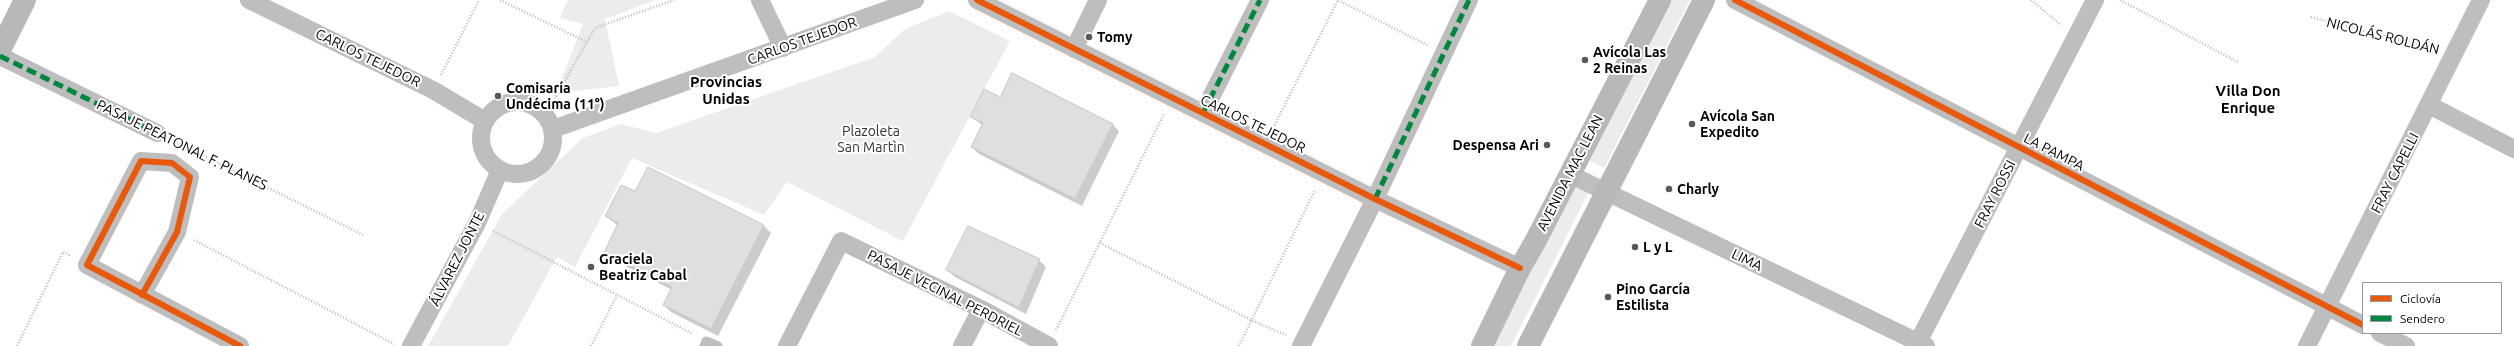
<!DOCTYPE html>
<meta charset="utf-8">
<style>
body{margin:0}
#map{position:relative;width:2514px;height:346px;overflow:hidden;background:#fff;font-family:Ubuntu,sans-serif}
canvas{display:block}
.legend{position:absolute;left:2362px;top:282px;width:140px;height:52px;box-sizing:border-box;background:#fff;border:1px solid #999;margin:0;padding:5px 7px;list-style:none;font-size:12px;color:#000}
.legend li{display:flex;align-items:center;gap:8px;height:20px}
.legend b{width:20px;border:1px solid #999}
</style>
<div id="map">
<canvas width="2514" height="346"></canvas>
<ul class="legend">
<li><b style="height:5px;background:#e8590c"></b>Ciclovía</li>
<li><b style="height:5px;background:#00873e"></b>Sendero</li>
</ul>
</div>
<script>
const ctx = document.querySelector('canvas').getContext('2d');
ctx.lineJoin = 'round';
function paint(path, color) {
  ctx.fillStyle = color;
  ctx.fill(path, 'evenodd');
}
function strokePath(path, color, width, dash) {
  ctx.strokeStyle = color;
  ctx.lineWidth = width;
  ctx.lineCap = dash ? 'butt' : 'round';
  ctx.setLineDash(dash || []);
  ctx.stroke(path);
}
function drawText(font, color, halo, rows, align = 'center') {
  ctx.font = font + ' Ubuntu,sans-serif';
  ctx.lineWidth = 4;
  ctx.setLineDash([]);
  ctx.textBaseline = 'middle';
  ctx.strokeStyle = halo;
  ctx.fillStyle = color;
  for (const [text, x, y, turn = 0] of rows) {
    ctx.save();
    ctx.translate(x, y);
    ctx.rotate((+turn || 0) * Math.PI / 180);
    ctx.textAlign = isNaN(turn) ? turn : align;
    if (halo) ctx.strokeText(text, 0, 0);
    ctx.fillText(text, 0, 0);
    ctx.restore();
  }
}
paint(new Path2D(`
 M568 0H655L605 19 619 86 556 93 583 24 560 18Z
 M1669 0H1690L1604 168 1588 160Z
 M949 11 1010 41 903 241 787 182 764 215 632 158 575 267 557 257 508 346H428L502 214 583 138 621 124 656 133 875 57 905 29Z
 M1573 184 1589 192 1511 346H1492Z`), '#ececec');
paint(new Path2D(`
 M1000 98 1112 124 1119 131 1082 206 979 154 972 147 983 126 971 116Z
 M648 168 764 226 771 233 718 336 671 312 664 305 672 290 612 259 605 252 618 226 606 216 635 193Z
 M1039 260 1046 267 1026 314 955 277 948 270Z`), '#0003');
const building = new Path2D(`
 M1012 73 1113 124 1075 199 971 147 983 123 970 117 984 89 1000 97Z
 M648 167 764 225 711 329 663 305 672 287 604 253 618 223 605 216 621 185 635 191Z
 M968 226 1040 259 1019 308 946 270Z`);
paint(building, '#dfdfdf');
strokePath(building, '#c7c7c7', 1);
strokePath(new Path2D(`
 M500 0 587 42
 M1338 0 1427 45
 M2031 0 2061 25
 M2120 0 2238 62
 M2311 17 2435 49
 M441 75 479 0
 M545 111 555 98 595 28 674 0
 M1273 128 1338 0
 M174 141 363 235
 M493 231 693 334
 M194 240 394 344
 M1100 243 1251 320 1286 335
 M1056 330 1164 114
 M17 346 63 252 71 256
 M591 346 617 295
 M1239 346 1315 190`), '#b9b9b9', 2.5, [1, 2]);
strokePath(new Path2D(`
 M704 346 706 341 718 346`), '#bebebe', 9);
strokePath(new Path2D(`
 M249 0 433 90 485 121
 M760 0 783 48
 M977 0 1375 199 1520 268
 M1735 0 2363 325
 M1074 49 1098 0
 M0 56 157 133
 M481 138a36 36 0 1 1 72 0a36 36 0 1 1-72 0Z
 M2429 105 2514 149
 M1203 113 1260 0
 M553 129 915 0
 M1569 174 1926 346
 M142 295 177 232 190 177 172 163 141 161 87 265 240 346
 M2380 333 2406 346
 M411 346 477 223 500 170
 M787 346 841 241 981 309 1049 346
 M962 346 981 309
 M1301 346 1375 199 1469 0
 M1916 346 2095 0
 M2307 346 2481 0`), '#bebebe', 18);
strokePath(new Path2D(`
 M0 50 25 0
 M1482 346 1520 268 1535 242 1660 0
 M1528 346 1704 0`), '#b8b8b8', 22);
strokePath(new Path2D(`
 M0 56 157 133
 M1203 113 1260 0
 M1375 199 1469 0`), '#00873e', 5, [10, 5]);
strokePath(new Path2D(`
 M977 0 1375 199 1520 268
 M1735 0 2363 325
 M142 295 177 232 190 177 172 163 141 161 87 265 240 346`), '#e8590c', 6);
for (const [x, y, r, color] of [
 [1089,37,4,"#595959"],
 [1585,60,4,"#595959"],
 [498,96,4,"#595959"],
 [1692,124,4,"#595959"],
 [1547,145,4,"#595959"],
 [1669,189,4,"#595959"],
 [1635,247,4,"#595959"],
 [591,267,4,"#595959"],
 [1608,297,4,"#595959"]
]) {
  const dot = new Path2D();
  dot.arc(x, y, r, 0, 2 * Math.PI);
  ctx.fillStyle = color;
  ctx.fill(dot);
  strokePath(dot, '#fff', 1.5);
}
drawText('14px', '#000', '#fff', [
 ["NICOLÁS ROLDÁN",2383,36,14],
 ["CARLOS TEJEDOR",802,41,-20],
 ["CARLOS TEJEDOR",368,58,26],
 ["CARLOS TEJEDOR",1253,124,26],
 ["PASAJE PEATONAL F. PLANES",182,145,26],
 ["LA PAMPA",2054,152,27],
 ["AVENIDA MAC LEAN",1570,173,-63],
 ["FRAY CAPELLI",2395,173,-63],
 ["FRAY ROSSI",1995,194,-63],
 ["ÁLVAREZ JONTE",457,259,-63],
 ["LIMA",1747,260,26],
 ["PASAJE VECINAL PERDRIEL",945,293,27]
]);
drawText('bold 14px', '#000', '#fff', [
 ["Tomy",1097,37],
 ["Avícola Las",1593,52],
 ["2 Reinas",1593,68],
 ["Comisaría",506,88],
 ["Undécima (11°)",506,104],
 ["Avícola San",1700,116],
 ["Expedito",1700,132],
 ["Despensa Ari",1539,145,"right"],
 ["Charly",1677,189],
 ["L y L",1643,247],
 ["Graciela",599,259],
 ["Beatriz Cabal",599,275],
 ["Pino García",1616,289],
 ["Estilista",1616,305]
], 'left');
drawText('14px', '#333', '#fff', [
 ["Plazoleta",871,131],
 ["San Martìn",871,147]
]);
drawText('bold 15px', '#000', '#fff', [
 ["Provincias",726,82],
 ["Unidas",726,99],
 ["Villa Don",2248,91],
 ["Enrique",2248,108]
]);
</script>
